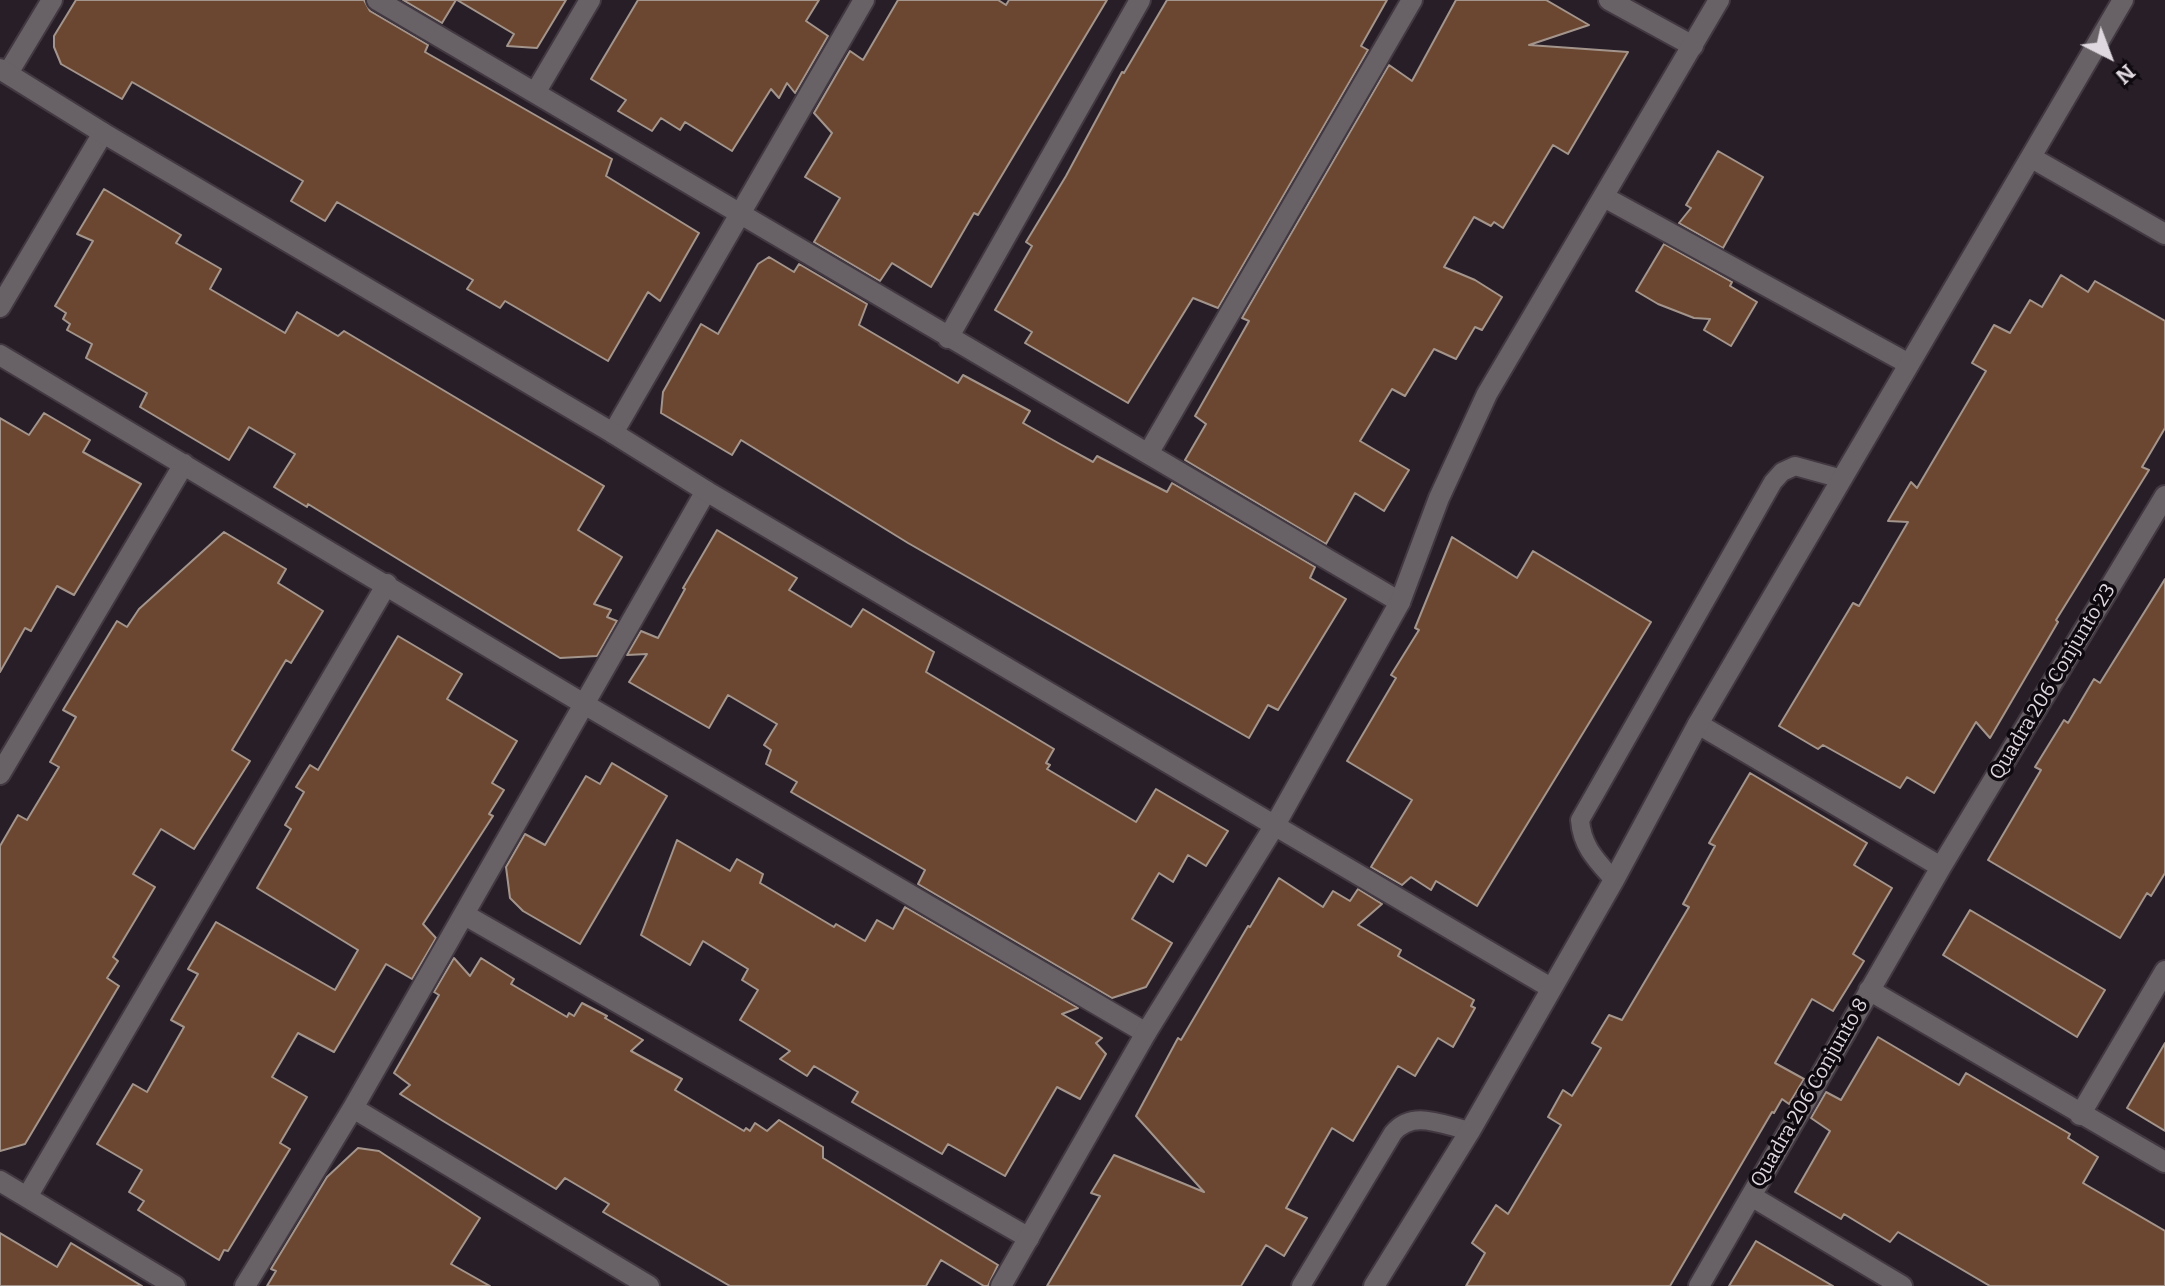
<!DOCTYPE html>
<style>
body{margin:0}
#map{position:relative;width:2165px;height:1286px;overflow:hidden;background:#271e27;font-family:Bitter,serif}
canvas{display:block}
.north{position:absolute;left:2069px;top:16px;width:80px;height:80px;-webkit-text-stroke:6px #0e090e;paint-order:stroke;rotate:138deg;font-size:22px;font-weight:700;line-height:32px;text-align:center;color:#dfd8df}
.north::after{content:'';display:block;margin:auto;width:28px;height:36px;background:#dfd8df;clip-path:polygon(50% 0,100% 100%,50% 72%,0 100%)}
</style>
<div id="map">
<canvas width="2165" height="1286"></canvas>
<div class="north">N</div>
</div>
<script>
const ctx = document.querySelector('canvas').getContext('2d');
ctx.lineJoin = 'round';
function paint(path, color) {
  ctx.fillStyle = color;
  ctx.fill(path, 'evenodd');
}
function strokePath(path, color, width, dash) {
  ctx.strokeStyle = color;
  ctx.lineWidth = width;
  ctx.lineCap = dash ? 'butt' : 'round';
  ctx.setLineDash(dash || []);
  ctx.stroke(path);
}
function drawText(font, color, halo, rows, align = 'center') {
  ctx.font = font + ' Bitter,serif';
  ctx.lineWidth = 7;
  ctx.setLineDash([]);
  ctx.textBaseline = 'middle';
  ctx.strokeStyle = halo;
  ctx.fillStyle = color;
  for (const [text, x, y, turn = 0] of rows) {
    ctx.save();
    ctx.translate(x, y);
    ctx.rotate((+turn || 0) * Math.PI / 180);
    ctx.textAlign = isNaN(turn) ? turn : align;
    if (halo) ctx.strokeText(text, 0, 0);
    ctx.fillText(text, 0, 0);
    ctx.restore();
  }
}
const building = new Path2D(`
 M76 0H364L370 11 428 45 425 52 612 159 606 176 699 233 660 301 648 292 608 361 505 301 500 308 467 289 473 280 337 202 325 221 291 201 303 181 132 82 122 99 61 64 54 47V36Z
 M403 0H456L442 23Z
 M457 0H566L537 48 507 46 514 34Z
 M638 0H819L806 21 828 36 795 93 787 83 779 98 771 89 732 151 685 122 680 130 661 118 652 131 618 111 626 100 591 79Z
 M898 0H998L1006 5 1009 0H1107L978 215 974 213 931 287 892 263 880 281 814 242 840 198 805 177 832 133 814 113 850 51 863 60Z
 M1167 0H1387L1361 46 1368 50 1218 308 1193 298 1128 403 1025 343 1032 332 995 310 1032 246 1026 242 1066 176 1122 72 1124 73Z
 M1456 0H1546L1589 25 1529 45 1628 52 1568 154 1553 145 1503 228 1494 222 1491 226 1474 217 1444 267 1475 280 1502 297 1482 330 1475 327 1456 359 1434 349 1405 396 1392 389 1360 441 1409 470 1384 511 1355 493 1326 544 1185 460 1206 424 1195 416 1249 321 1242 318 1389 65 1412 81Z
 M1718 151 1763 177 1723 248 1679 223 1691 208 1686 205Z
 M104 189 181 235 176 243 221 269 210 289 285 333 297 312 338 336 344 331 604 486 578 530 622 557 594 604 611 610 607 617 617 621 597 656 560 658 308 504 307 507 274 487 295 454 249 427 229 460 140 407 147 393 86 358 92 344 67 330 70 324 63 319 66 313 55 306 93 241 77 234Z
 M1664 244 1732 282 1730 286 1757 302 1731 346 1704 330 1710 319 1694 318 1658 304 1636 291Z
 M769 257 794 272 799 264 867 304 859 325 958 383 963 375 1030 411 1023 423 1060 444 1093 462 1097 456 1167 492 1172 483 1315 567 1310 578 1346 599 1278 710 1268 705 1249 738 908 543 741 440 732 455 661 413 663 392 701 324 718 334 758 264Z
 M2061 275 2088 292 2095 281 2165 321V428L2142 467 2149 470 2056 620 2058 622 1990 738 1976 722 1934 793 1907 777 1900 788 1823 745 1818 749 1779 726 1853 603 1859 606 1908 522 1888 521 1911 482 1917 488 1986 371 1972 363 1994 325 2010 333 2030 300 2042 307Z
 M44 413 90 440 83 452 141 484 74 595 57 586 31 631 25 628 0 672V418L29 435Z
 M717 530 797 578 789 590 851 627 863 609 934 652 926 672 1054 749 1046 763 1050 765 1047 769 1136 822 1156 789 1228 831 1206 866 1188 855 1173 882 1159 873 1132 919 1172 943 1146 987 1112 998 918 884 925 870 791 792 797 782 766 764 771 750 764 745 777 724 728 695 709 728 629 682 647 654 627 655 641 631 658 638 685 589 683 588Z
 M224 532 286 569 278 583 323 611 291 663 286 660 232 750 250 761 194 849 161 829 133 874 155 887 113 957 118 961 107 978 119 986 25 1144 0 1151V846L18 815 27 820 59 767 50 762 76 717 63 710 117 621 127 627 139 609Z
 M1452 537 1517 578 1533 551 1651 622 1477 906 1436 881 1431 890 1411 877 1402 885 1371 867 1412 800 1347 761 1396 678 1391 675 1419 630 1415 628Z
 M2165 579V873L2151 896 2147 893 2120 938 1988 860 2041 770 2035 767 2051 741 2064 720 2068 723 2094 679 2100 683Z
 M398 636 462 674 447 699 517 741 492 783 504 790 489 814 493 816 423 924 436 938 412 979 386 964 334 1052 298 1033 272 1077 307 1097 280 1143 290 1149 228 1251 224 1250 219 1260 138 1210 144 1201 129 1192 142 1170 97 1144 133 1084 147 1092 184 1027 171 1020 198 974 188 969 216 922 335 990 358 950 257 888 291 829 285 825 304 792 296 787 310 765 318 770Z
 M612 763 667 796 580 944 523 911 510 898 506 867 525 834 545 845 586 776 600 784Z
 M1750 773 1867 843 1854 865 1892 888 1853 954 1864 961 1833 1011 1812 999 1775 1063 1804 1079 1789 1104 1782 1099 1774 1113 1772 1112 1670 1286H1466L1485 1253 1472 1243 1496 1205 1508 1214 1561 1125 1548 1117 1563 1090 1572 1096 1601 1048 1592 1043 1609 1015 1622 1020 1657 961 1689 907 1683 904 1715 846 1709 843Z
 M677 840 730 871 737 859 763 874 760 883 834 927 836 924 865 941 877 920 893 929 905 907 1078 1008 1062 1014 1102 1038 1096 1043 1106 1054 1080 1099 1057 1087 1005 1176 948 1144 942 1154 852 1102 858 1092 814 1066 807 1076 780 1059 790 1051 740 1020 758 990 742 980 748 969 703 941 690 965 641 935Z
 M1279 878 1323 907 1333 891 1350 901 1358 889 1382 904 1358 925 1401 950 1398 956 1474 1000 1471 1006 1475 1008 1453 1047 1438 1038 1415 1076 1398 1066 1353 1141 1332 1128 1286 1208 1307 1218 1284 1256 1266 1245 1241 1286H1047L1100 1196 1091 1193 1114 1155 1204 1192 1136 1116 1178 1038 1181 1040 1248 926 1250 927Z
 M1970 910 2105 990 2077 1037 1943 955Z
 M454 958 470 976 481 958 514 979 511 984 567 1017 569 1013 574 1016 582 1003 607 1016 605 1018 643 1040 631 1051 682 1079 675 1090 744 1131 746 1128 750 1131 755 1123 767 1131 779 1120 823 1147V1158L998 1265 988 1286H984L941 1260 926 1286H730L603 1212 609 1204 565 1178 556 1189 443 1121 400 1094 410 1085 394 1073 439 995 434 992Z
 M1878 1037 1959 1085 1966 1073 2070 1134 2068 1138 2098 1157 2083 1183 2165 1231V1286H1990L1898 1232 1890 1242 1844 1214 1841 1219 1795 1192 1830 1131 1811 1118 1826 1092 1841 1100Z
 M2165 1043V1131L2127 1108Z
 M358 1148 379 1151 480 1218 451 1264 490 1286H267L276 1271 271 1269 327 1177Z
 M0 1233 57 1267 71 1243 142 1286H0Z
 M1756 1241 1833 1286H1729Z`);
paint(building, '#6b4731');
strokePath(building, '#a4958c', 2);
const service = new Path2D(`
 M1614 880C1597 861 1582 847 1580 820L1773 482 1782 472 1795 466 1842 479
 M1301 1286 1393 1133C1413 1109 1442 1125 1470 1131`);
const minor = new Path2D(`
 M377 0 1400 602
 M1609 0 1693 46
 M8 73 52 0
 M535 93 590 0
 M1604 197 1909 364
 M0 307 103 133
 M948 338 1140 0
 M0 355 584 704 1146 1033
 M613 433 864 0
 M1149 452 1412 0
 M1698 724 1941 867
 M0 774 184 464
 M465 915 1029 1238
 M1869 990 2165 1162
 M353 1108 649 1286
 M2080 1115 2165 971
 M0 1181 175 1286
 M1751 1196 1902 1286
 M27 1197 387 584
 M245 1286 353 1108 706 491
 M1699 1286 1941 867 2165 496`);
const tertiary = new Path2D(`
 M0 69 103 133 613 433 706 491 1551 988
 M2032 158 2165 234
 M1001 1286 1146 1033 1275 825 1400 602 1439 498 1487 394 1719 0
 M1374 1286 1470 1131 1614 880 1698 724 2123 0`);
strokePath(service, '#413841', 22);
strokePath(minor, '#413841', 24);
strokePath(tertiary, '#413841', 24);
strokePath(service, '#686165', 18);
strokePath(minor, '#686165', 20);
strokePath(tertiary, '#686165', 20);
drawText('20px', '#dfd8df', '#0e090e', [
 ["Quadra 206 Conjunto 23",2053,682,-59],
 ["Quadra 206 Conjunto 8",1810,1093,-60]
]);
</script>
